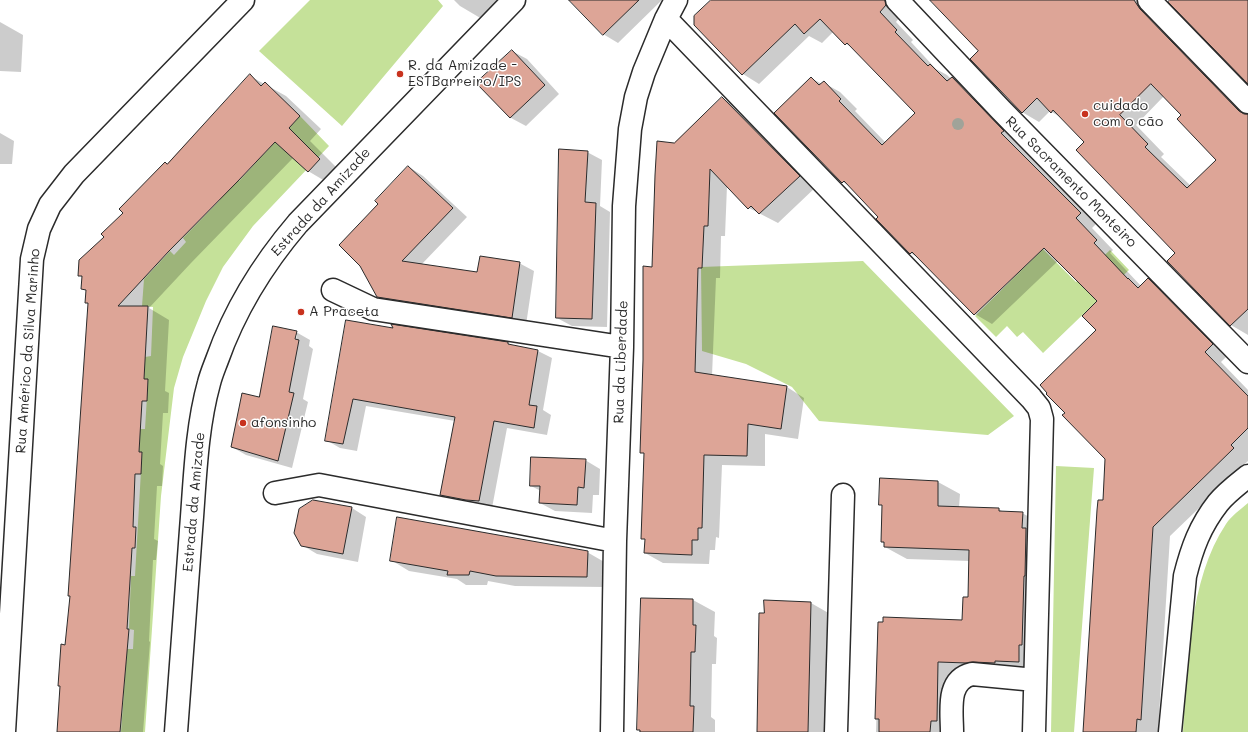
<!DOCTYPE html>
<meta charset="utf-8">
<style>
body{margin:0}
canvas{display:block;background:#fff}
</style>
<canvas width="1248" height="732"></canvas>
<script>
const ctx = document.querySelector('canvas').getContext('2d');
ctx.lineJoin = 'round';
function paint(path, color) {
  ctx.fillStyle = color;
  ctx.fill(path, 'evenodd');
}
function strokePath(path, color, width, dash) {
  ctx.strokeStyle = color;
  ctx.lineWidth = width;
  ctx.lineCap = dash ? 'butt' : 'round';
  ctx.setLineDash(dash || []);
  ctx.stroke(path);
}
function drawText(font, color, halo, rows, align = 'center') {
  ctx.font = font + ' Mali,sans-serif';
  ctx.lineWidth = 3;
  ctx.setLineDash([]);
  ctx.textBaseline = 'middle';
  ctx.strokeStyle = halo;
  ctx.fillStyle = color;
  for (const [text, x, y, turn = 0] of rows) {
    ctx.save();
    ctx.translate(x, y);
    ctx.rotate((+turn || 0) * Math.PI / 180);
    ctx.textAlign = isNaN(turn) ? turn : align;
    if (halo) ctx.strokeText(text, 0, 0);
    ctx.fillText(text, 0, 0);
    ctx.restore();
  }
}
paint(new Path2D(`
 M310 0H438L443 6 342 126 259 51Z
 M300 116 329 146 253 226 223 267 206 301 183 357 174 388 161 496 145 732H121L127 649H133L134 630 129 629 131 576H135L142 453 139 452 140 429H145L148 380 144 379 145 357 151 356 153 307 142 306 144 279 170 251 174 255 186 242 183 238 220 200 215 195 234 176 239 181 275 142 280 146 293 132 289 128Z
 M1043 249 1076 282 1110 250 1129 270 1043 353 1023 332 1017 337 1007 326 996 337 975 316Z
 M863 261 1014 416 988 435 819 421 792 387 746 364 702 351 701 267Z
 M1056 466 1094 468 1074 732H1051Z
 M1248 503V732H1183C1187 667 1189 579 1226 524 1231 516 1241 509 1248 503Z`), '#c5e199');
paint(new Path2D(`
 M454 0H500L482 19 460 6Z
 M571 0H662L618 43 603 34Z
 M712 0H906L902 14 896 22 913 40 911 42 936 69 947 75 951 79 952 78 969 87 1020 141 1017 143 1097 223 1092 228 1113 250 1110 253 1141 286 1149 280 1165 289 1229 354 1221 362 1248 390V461L1170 536 1158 732H1084L1106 459 1066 413 1097 330 1098 301 1058 261 992 324 975 314 921 259 910 253 880 217 851 187 843 182 811 78 822 84 824 83 840 92 857 109 855 111 886 143 916 113 852 47 846 44 834 31 822 43 809 36 759 84 743 74Z
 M931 0H1158L1157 19 1248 113V335L1231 325 1168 261 1176 253 1086 142 1064 119 1050 111 1039 122 1022 112 979 51ZM1164 96 1182 115 1218 160 1191 186 1161 157 1164 154 1136 125Z
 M0 22 23 35 21 72 0 71Z
 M512 51 527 59 559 94 526 126 511 118 478 83Z
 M250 76 286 96 321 129 310 141 341 172 330 184 308 171 293 158 191 263 149 308 169 320 165 391 169 393 168 413H163L160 464 163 466 162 486H157L154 539 158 541 156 560H153L149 641 150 642 143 732H58L71 596 69 595 89 304 86 303 87 291 83 289V278L79 275 105 237 124 213Z
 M722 98 740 108 817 186 778 223 749 208 727 186 725 236H721L720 278H716L712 376 787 387 804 398 798 439 765 434V466L722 465 719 538 716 537 715 550H710L709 564 663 563 645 553 646 540 642 538 645 454 641 452 653 268 674 144Z
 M0 133 14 141 12 164H0Z
 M587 152 602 160 600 206 610 212 607 327 572 326 557 318Z
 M409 167 423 176 467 217 421 265 478 273 519 263 534 271 526 325 393 305 377 296 380 204Z
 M394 329 508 343 513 346 538 351 552 358 543 410 551 415 547 435 507 428 492 508 454 502 441 495 455 421 366 406 357 451 340 448 326 440Z
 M296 332 310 340 309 346 313 349 303 399 308 402 292 468 246 455 232 447ZM295 335H297L295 344Z
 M585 460 600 469 599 495H593L592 513 555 511 540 503 541 491 531 486Z
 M881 479 938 482 960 494 959 508 999 509 1003 512 1022 513 1044 525 1040 673 959 674 958 732H876L879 623 963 621 969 598 970 561 907 559 885 547V544L882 542 883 506Z
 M352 508 366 517 358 562 317 554 302 545Z
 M587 552 606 563 605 587 515 586 488 581 487 585H466L457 579 409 571 391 560Z
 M642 599 693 600 715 612 714 636 717 638 716 664H712L711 717 715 720V732H639Z
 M811 603 832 615 830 732H757Z`), '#0003');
const building = new Path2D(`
 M569 0H639L603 35Z
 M711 0H885L886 5 880 12 897 30 895 32 928 66 930 64 947 81 952 77 1004 131 1001 133 1081 213 1076 218 1097 240 1094 243 1128 279V278L1138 288 1148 278 1213 344 1205 352 1248 396V428L1231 445 1234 448 1153 527 1141 720 1137 719 1136 732H1083L1097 510 1098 500H1103L1105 459 1062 415 1065 413 1046 394 1047 393 1040 385 1096 330 1082 316 1097 301 1044 248 974 315 912 252 910 254 876 219 878 217 844 181 842 183 774 113 811 77 819 85 824 81 841 99 839 101 882 145 915 113 847 43 845 45 820 19 804 34 795 24 742 75 694 25V16Z
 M930 0H1134L1140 9 1239 111 1244 114H1248V309L1230 326 1167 261 1175 253 1076 150 1084 142 1053 110 1051 113 1037 98 1022 113 970 59 978 51ZM1151 84 1181 115 1177 119 1216 160 1187 188 1145 147 1148 144 1120 115Z
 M1170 0H1248V84L1168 2Z
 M512 50 545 85 510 118 476 83Z
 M250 74 261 86 265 82 300 116 289 128 320 159 308 172 275 142 238 181 169 251 118 306H148L144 379H148L147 401H142L139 452H142L141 474H135L133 527H136L135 548H132L127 629H129L120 732H57L60 686H58L61 644 65 645 70 596H68L88 303H85L86 290 81 289 82 276H78L79 260 104 237 101 234 123 213 119 209 165 162 167 164Z
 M722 97 800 176 759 214 751 206 748 209 710 169 708 226H704L702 268H698L695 372 787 386 781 429 748 424 747 456 704 455 702 528H698V540H692V555L644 553 645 539H641L644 453H640L643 360V266L652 267 655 175 657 141 674 143Z
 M559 149 588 151 585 202 596 203 592 319 556 318Z
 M408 166 453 208 402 261 477 272 480 256 520 262 512 318 377 297 360 266 339 245 378 204 375 201Z
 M346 320 393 328 391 324 508 342V344L538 350 529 405 537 406 534 428 494 421 479 501 466 500 440 495 455 417 353 399 343 444 325 441Z
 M273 326 297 331 295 339 299 340 289 392 294 393 278 461 231 447 242 393 259 397Z
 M531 457 586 459 584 488 578 487 577 505 539 503 540 486H530Z
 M880 478 938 481V506L999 508V511L1023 512 1022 528H1026L1025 576H1024L1022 645H1019V662L995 661V663L973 662 967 663 938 662 937 721H931L930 732H879V719H875L878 622H883V617L962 620 963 597H968L969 550 884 547V542H881L882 505H879Z
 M313 500 352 507 343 554 301 546 294 533 299 509Z
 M397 517 588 551 587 577 496 576 470 571 469 575H447L448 571 390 561Z
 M641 598 693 599V625H696L695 652H691L690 706H694L693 732H640V730H637Z
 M764 600 811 602 808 732H757L759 613H764Z`);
paint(building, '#dda597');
strokePath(building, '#2b2b2b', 1);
const street = new Path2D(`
 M897 0 1001 110 1248 362
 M1149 0 1248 102
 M666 19 1031 398 1039 408 1042 419 1034 732
 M333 290 373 309 622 347
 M275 493 319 485 615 541
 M4 732 32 259 39 229 50 205 74 174 243 0
 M612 732 615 541 622 347 624 206 630 129 636 97 644 72 666 19 676 0
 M836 732 843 495
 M952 732C952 711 946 680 972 674L1035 680
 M1170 732 1185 576C1192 548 1200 526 1218 503 1226 493 1238 484 1248 476`);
const secondary = new Path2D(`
 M176 732C181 665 186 597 191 530 195 481 196 430 209 383 211 375 214 368 217 360 235 309 263 264 298 223L514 0`);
strokePath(street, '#2b2b2b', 25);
strokePath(secondary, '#2b2b2b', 25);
strokePath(street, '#fff', 22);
strokePath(secondary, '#fff', 22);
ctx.fillStyle = '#a0a399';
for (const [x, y] of [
 [958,124]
]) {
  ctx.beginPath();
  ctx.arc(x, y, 6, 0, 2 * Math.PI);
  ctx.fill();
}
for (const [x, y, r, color] of [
 [400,74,4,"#c8321e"],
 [1085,114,4,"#c8321e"],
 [301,312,4,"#c8321e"],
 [243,423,4,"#c8321e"]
]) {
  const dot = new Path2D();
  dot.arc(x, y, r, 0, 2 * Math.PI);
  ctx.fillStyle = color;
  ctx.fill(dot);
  strokePath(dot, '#fff', 1.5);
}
drawText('14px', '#2b2b2b', '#fff', [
 ["R. da Amizade -",408,66],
 ["ESTBarreiro/IPS",408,82],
 ["cuidado",1093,106],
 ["com o cão",1093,122],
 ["A Praceta",309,312],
 ["afonsinho",251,423]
], 'left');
drawText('14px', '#2b2b2b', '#fff', [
 ["Rua Sacramento Monteiro",1071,182,45],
 ["Estrada da Amizade",321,202,-48],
 ["Rua Américo da Silva Marinho",28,351,-86],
 ["Rua da Liberdade",621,362,-88],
 ["Estrada da Amizade",194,502,-85]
]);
</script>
